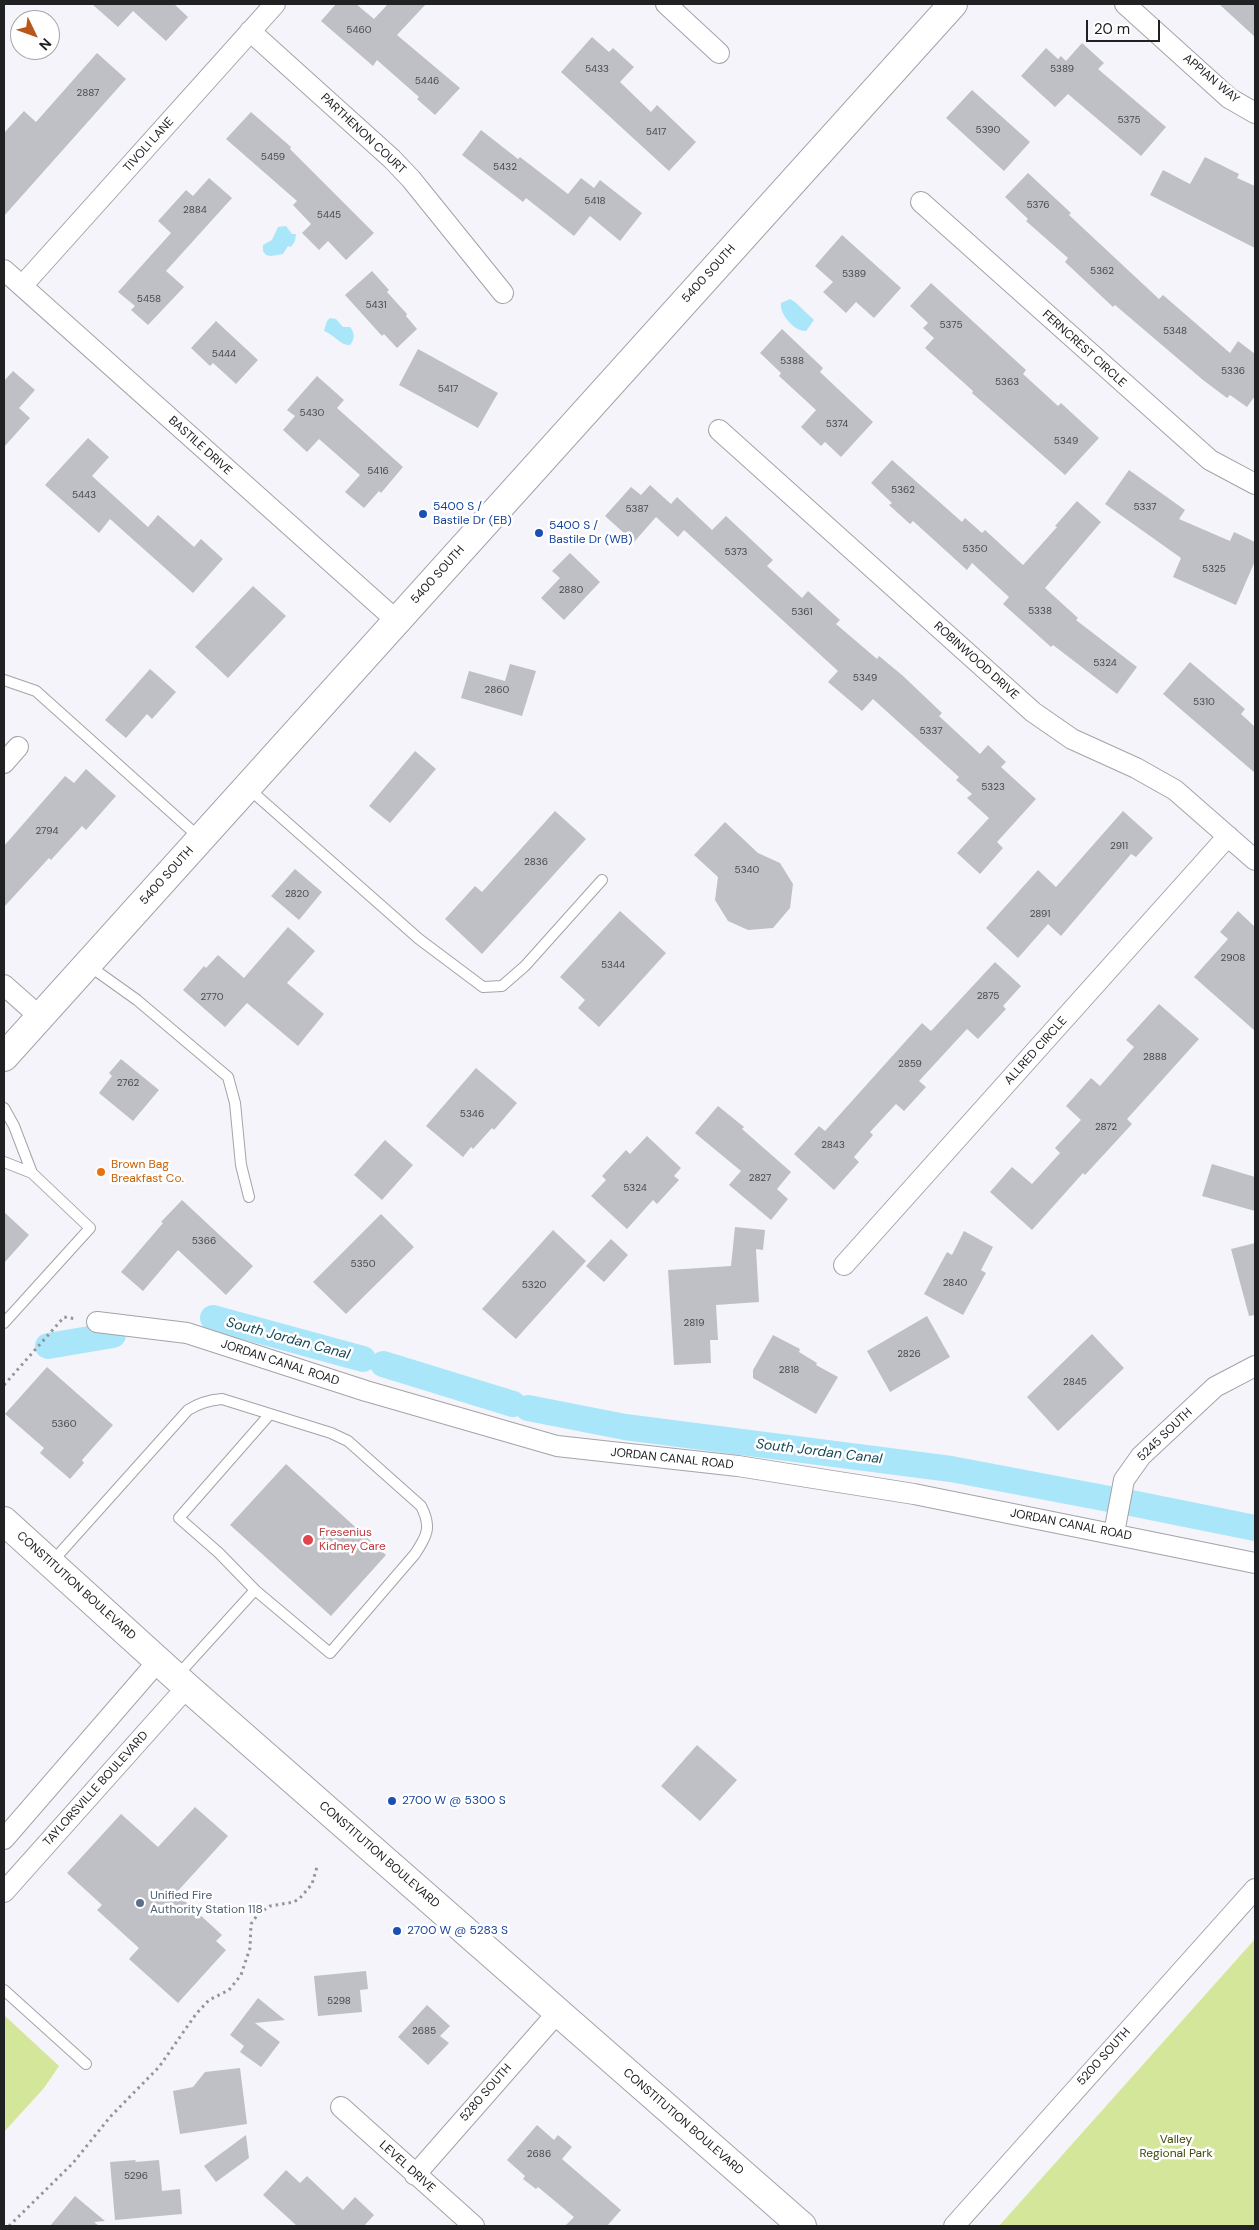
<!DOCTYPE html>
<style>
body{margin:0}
#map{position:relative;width:1259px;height:2230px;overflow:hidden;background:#f4f4fa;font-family:"DM Sans",sans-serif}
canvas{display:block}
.frame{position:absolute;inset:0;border:5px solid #202123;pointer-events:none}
.north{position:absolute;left:10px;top:10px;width:50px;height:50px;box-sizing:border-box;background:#fff;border:1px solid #a6a6a7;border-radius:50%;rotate:132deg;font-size:14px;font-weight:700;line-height:20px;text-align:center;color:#202123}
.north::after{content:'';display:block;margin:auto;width:18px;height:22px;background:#b9571b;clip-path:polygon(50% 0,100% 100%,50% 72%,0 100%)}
.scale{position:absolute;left:1086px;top:20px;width:74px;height:22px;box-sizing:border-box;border:2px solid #202123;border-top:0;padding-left:6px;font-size:15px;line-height:18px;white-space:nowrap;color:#202123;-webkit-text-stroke:4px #fff;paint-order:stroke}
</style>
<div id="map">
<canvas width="1259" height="2230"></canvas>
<div class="frame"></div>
<div class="north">N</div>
<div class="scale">20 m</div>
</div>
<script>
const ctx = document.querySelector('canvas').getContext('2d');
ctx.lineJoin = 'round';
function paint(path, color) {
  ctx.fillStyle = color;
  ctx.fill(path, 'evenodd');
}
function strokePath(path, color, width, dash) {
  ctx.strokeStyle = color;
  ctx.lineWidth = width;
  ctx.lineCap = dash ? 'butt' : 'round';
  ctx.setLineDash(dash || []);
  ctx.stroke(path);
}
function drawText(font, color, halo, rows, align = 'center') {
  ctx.font = font + ' "DM Sans",sans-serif';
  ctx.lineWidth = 5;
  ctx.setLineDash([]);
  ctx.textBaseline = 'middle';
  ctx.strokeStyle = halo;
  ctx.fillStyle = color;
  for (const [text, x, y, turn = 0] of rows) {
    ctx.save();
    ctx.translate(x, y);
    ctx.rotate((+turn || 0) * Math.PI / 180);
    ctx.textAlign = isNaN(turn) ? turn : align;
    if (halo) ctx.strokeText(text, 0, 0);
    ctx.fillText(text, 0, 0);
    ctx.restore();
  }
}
paint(new Path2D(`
 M1255 1939V2226H999Z
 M4 2015 59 2066 44 2088 4 2132Z`), '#d4e69a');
paint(new Path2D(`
 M286 226 292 234H296L295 241 291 247 288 246 283 254 271 256 266 255 263 251V245L272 240 278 227Z
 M790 299 795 302 814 320 806 331C795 332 779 314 781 303Z
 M330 318 336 319 343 327H350C355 333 355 339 350 345 340 346 334 334 324 331L327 321Z`), '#a9e6fa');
strokePath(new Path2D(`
 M213 1318 363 1359
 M48 1346 113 1335
 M383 1364 513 1404
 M528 1408 625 1427 951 1469 1109 1499
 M1131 1503 1255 1528`), '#a9e6fa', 26);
paint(new Path2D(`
 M92 4H174L188 17 166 41 133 11 118 27Z
 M336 4H356L374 19 388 4H426L397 35 460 88 435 115 417 99 419 97 377 60 373 66 321 21Z
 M1219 4H1255V37Z
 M592 37 609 52 613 48 634 67 620 82 651 112 657 105 696 142 669 171 561 72Z
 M1082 43 1104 63 1098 69 1166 127 1141 156 1068 94 1055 107 1021 76 1046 48 1058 59 1061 56 1066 61Z
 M97 53 126 79 4 216V133L24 111 36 122Z
 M972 90 1030 142 1004 171 946 118Z
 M251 112 291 147 290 149 374 233 346 260 328 241 319 250 302 233 311 224 293 205 297 201 226 139Z
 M481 130 518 159 520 157 568 194 581 178 594 188 600 180 642 213 620 241 590 216 574 236 526 198 523 202 462 155Z
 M1205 157 1239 174 1237 178 1255 186V248L1150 195 1163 170 1190 184Z
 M1028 173 1071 213 1069 215 1159 299 1163 295 1230 353 1238 341 1255 354V396L1247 407 1230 395 1227 398 1203 380 1115 305 1113 307 1065 262 1068 258 1026 221 1028 219 1005 197Z
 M209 178 232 198 166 271 184 287 148 325 131 310 135 306 118 292 171 233 158 221 186 190 193 196Z
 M842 235 901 288 874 318 856 302 846 313 823 292 833 282 815 266Z
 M372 271 389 290 387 292 407 314 406 316 417 329 397 348 384 334 382 336 345 295Z
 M931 283 1026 370 1023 374 1058 406 1061 403 1099 438 1065 475 972 393 973 391 925 348 934 338 923 328 928 323 910 306Z
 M216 321 258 360 236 384 213 363 210 366 191 348Z
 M782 329 823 368 820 372 873 422 841 457 825 442 821 446 801 427 816 410 779 376 781 373 760 353Z
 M418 349 498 393 478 428 399 385Z
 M13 371 35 390 19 408 30 418 4 447V381Z
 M317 376 344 400 337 408 403 467 381 493 379 491 364 508 345 492 360 475 319 439 307 452 283 430 295 416 287 410Z
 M88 438 109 457 92 476 148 527 158 515 194 547 201 539 223 559 193 593 110 519 99 533 45 485Z
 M892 460 962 522 965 518 982 533 985 530 1023 565 1057 527 1055 526 1077 501 1101 522 1045 588 1078 618 1076 620 1137 667 1117 694 1053 645 1051 647 1003 604 1009 597 972 563 967 570 913 521 910 524 889 505 892 503 871 483Z
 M1129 470 1185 510 1179 519 1230 541 1234 532 1255 542V561L1236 605 1173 577 1181 558 1105 504Z
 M650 485 671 504 677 497 712 530 726 516 773 560 767 566 802 598 808 591 840 620 836 624 877 659 879 656 902 675 942 713 939 716 980 754 988 745 1006 762 1001 767 1036 799 997 842 1003 848 980 874 957 853 989 818 967 798 972 794 956 780 959 777 873 699 862 711 828 682 838 671 684 530 678 537 656 517 634 542 605 516 631 487 641 495Z
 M570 553 600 582 564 620 541 598 560 578 552 571Z
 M253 586 286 616 228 678 195 647Z
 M1190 662 1245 709 1241 714 1255 727V773L1163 694Z
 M510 664 536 671 522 716 461 698 469 671 505 681Z
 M150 669 176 692 152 719 147 714 126 738 105 720Z
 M415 751 436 769 390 823 369 806Z
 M86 769 116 796 86 830 82 826 51 860 49 858 4 907V846L65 776 74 783Z
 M555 811 586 839 482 954 445 919 475 886 482 892Z
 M1123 811 1153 838 1136 857 1131 854 1061 936 1048 924 1018 958 986 928 1038 870 1056 887Z
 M725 822 758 853 780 863 793 884 790 908 773 928 748 930 728 921 715 900 718 877 694 855Z
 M295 869 322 892 299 920 271 896Z
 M620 911 666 953 599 1027 578 1008 585 1000 560 977Z
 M1238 911 1255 927V1031L1194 977 1228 939 1220 932Z
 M288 927 315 951 287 983 324 1014 298 1046 247 1003 225 1027 183 990 204 966 206 968 218 955 244 978Z
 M995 962 1021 986 1003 1006 1006 1009 978 1039 967 1029 919 1081 926 1087 904 1111 896 1104 870 1132 873 1135 854 1157 859 1162 834 1190 794 1154 819 1126 825 1131 922 1023 931 1031Z
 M1159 1004 1199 1039 1127 1119 1132 1124 1085 1175 1083 1173 1032 1230 990 1192 1012 1167 1032 1184 1060 1153 1055 1148 1081 1120 1066 1106 1091 1078 1100 1086 1134 1047 1126 1040Z
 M121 1059 159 1090 133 1121 99 1093 112 1076 109 1073Z
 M476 1068 517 1103 494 1130 492 1128 473 1149 471 1147 463 1157 426 1126Z
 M718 1106 744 1127 742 1129 791 1172 777 1189 788 1199 771 1220 729 1185 741 1171 695 1133Z
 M647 1136 681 1168 674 1176 679 1180 657 1204 653 1200 627 1229 591 1196 606 1180 602 1176 626 1150 630 1154Z
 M385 1140 413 1165 382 1200 354 1175Z
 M1212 1164 1255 1177V1211L1202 1196Z
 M182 1200 253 1266 226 1295 178 1250 143 1291 121 1272 163 1223 161 1222Z
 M4 1212 29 1235 4 1263Z
 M381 1214 414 1247 346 1314 313 1282Z
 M735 1227 765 1230 763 1250 756 1249 759 1302 716 1305 718 1340H710L711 1363 674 1365 668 1270 731 1266Z
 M553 1230 586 1261 516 1339 482 1309Z
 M964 1231 993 1247 981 1270 986 1273 963 1315 924 1294 947 1252 952 1255Z
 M611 1239 628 1255 604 1282 586 1266Z
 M1255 1243V1315L1249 1316 1231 1249Z
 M927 1316 950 1357 890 1392 867 1351Z
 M1092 1334 1124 1368 1058 1431 1027 1397Z
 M773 1335 800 1349 799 1352 817 1363 816 1365 838 1377 816 1414 753 1378V1370Z
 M47 1367 113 1425 82 1460 84 1463 70 1479 40 1453 44 1448 5 1414Z
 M286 1464 386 1555 331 1616 230 1525Z
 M697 1745 737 1780 700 1821 661 1786Z
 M195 1807 228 1836 176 1893 222 1935 216 1941 226 1950 178 2003 129 1959 139 1948 97 1910 102 1905 67 1873 121 1814 158 1847Z
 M366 1971 368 1989 360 1990 362 2012 318 2016 314 1976Z
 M258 1998 285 2020 255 2023 280 2042 261 2067 240 2052 244 2046 230 2035Z
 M427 2005 450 2026 440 2036 449 2043 428 2065 398 2037Z
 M240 2068 247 2124 180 2134 173 2091 193 2087 205 2072Z
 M537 2125 554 2140 558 2135 572 2147 562 2159 621 2210 607 2226H565L574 2217 538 2187 536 2189 523 2179 525 2176 507 2160Z
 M246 2135 249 2158 216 2182 204 2166Z
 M136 2160 135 2162 159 2160 162 2191 180 2189 182 2214 115 2220 110 2162Z
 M286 2170 300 2183 307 2176 343 2210 355 2197 374 2215 364 2226H297L263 2195Z
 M75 2196 105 2221 94 2222 99 2226H50Z`), '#bfc0c6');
const lane = new Path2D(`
 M4 680 36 691 200 838
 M248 788 419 939 483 987 502 986 525 966 602 880
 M88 965 137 1000 228 1077 235 1103 241 1165 249 1197
 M4 1108 14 1126 32 1173
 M4 1162 32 1173 90 1228 4 1323
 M51 1563 188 1410C199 1403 209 1400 222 1399L331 1433 348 1441 421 1506C432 1527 427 1536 415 1554L330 1653 255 1590 177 1676
 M255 1590 219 1553 179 1518 270 1414
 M4 1990 86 2064`);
const street = new Path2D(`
 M666 4 719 53
 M1125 4 1229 98 1255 113
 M250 31 392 159 411 179 503 293
 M921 202 1210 460 1255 484
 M4 270 397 621
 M22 286 275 4
 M719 430 1033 712 1072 739 1136 768 1175 790 1255 860
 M4 763 18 747
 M4 985 40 1017
 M844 1265 1228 836
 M97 1322 187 1333 366 1391 557 1446 738 1466 914 1494 1255 1563
 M1114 1533 1124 1480 1141 1456 1215 1387 1255 1366
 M4 1839 159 1660
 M4 1892 187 1687
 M341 2107 474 2226
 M415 2175 558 2012
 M954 2226 1255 1889`);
const secondary = new Path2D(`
 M4 1521 187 1687 802 2226`);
const primary = new Path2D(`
 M4 1057 953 4`);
strokePath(lane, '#a3a3a9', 12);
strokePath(street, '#a3a3a9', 22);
strokePath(secondary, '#a3a3a9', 30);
strokePath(primary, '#a3a3a9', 30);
strokePath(new Path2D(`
 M4 1385 64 1317 77 1319
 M9 2226 73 2163 110 2117 159 2067 196 2014 209 2000 229 1990 241 1975 250 1948 251 1924 258 1914 270 1906 294 1902 300 1898 312 1884 317 1867`), '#959599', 3, [2.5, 4]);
strokePath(lane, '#fff', 10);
strokePath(street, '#fff', 20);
strokePath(secondary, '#fff', 28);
strokePath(primary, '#fff', 28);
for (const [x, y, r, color] of [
 [423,514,5,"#1a4fb4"],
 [539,533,5,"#1a4fb4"],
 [101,1172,5,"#e8710a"],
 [308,1540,6,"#e0444e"],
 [392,1801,5,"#1a4fb4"],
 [140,1903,5,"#5c6f8a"],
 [397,1931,5,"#1a4fb4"]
]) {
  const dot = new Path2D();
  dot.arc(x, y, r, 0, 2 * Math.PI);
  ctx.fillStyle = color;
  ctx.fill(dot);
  strokePath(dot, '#fff', 2);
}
drawText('10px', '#48494c', null, [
 ["5460",359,30],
 ["5433",597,69],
 ["5389",1062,69],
 ["5446",427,81],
 ["2887",88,93],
 ["5375",1129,120],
 ["5390",988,130],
 ["5417",656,132],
 ["5459",273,157],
 ["5432",505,167],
 ["5418",595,201],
 ["5376",1038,205],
 ["2884",195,210],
 ["5445",329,215],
 ["5362",1102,271],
 ["5389",854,274],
 ["5458",149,299],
 ["5431",376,305],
 ["5375",951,325],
 ["5348",1175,331],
 ["5444",224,354],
 ["5388",792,361],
 ["5336",1233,371],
 ["5363",1007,382],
 ["5417",448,389],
 ["5430",312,413],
 ["5374",837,424],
 ["5349",1066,441],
 ["5416",378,471],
 ["5362",903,490],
 ["5443",84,495],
 ["5337",1145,507],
 ["5387",637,509],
 ["5350",975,549],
 ["5373",736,552],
 ["5325",1214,569],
 ["2880",571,590],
 ["5338",1040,611],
 ["5361",802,612],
 ["5324",1105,663],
 ["5349",865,678],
 ["2860",497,690],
 ["5310",1204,702],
 ["5337",931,731],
 ["5323",993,787],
 ["2794",47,831],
 ["2911",1119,846],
 ["2836",536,862],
 ["5340",747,870],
 ["2820",297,894],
 ["2891",1040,914],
 ["2908",1233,958],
 ["5344",613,965],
 ["2875",988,996],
 ["2770",212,997],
 ["2888",1155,1057],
 ["2859",910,1064],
 ["2762",128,1083],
 ["5346",472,1114],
 ["2872",1106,1127],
 ["2843",833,1145],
 ["2827",760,1178],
 ["5324",635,1188],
 ["5366",204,1241],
 ["5350",363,1264],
 ["2840",955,1283],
 ["5320",534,1285],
 ["2819",694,1323],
 ["2826",909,1354],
 ["2818",789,1370],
 ["2845",1075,1382],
 ["5360",64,1424],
 ["5298",339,2001],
 ["2685",424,2031],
 ["2686",539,2154],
 ["5296",136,2176]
]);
drawText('12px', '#202123', '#fff', [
 ["APPIAN WAY",1211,79,40],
 ["PARTHENON COURT",363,134,43],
 ["TIVOLI LANE",149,145,-48],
 ["5400 SOUTH",709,274,-48],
 ["FERNCREST CIRCLE",1084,349,42],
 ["BASTILE DRIVE",200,446,42],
 ["5400 SOUTH",438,575,-48],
 ["ROBINWOOD DRIVE",976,661,42],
 ["5400 SOUTH",167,876,-48],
 ["ALLRED CIRCLE",1036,1051,-48],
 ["JORDAN CANAL ROAD",280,1363,18],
 ["5245 SOUTH",1165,1435,-44],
 ["JORDAN CANAL ROAD",672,1459,6],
 ["JORDAN CANAL ROAD",1071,1525,11],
 ["CONSTITUTION BOULEVARD",76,1586,42],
 ["TAYLORSVILLE BOULEVARD",96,1789,-48],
 ["CONSTITUTION BOULEVARD",379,1855,41],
 ["5200 SOUTH",1104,2057,-48],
 ["5280 SOUTH",486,2093,-49],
 ["CONSTITUTION BOULEVARD",683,2122,41],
 ["LEVEL DRIVE",407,2167,42]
]);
drawText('12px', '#164399', '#fff', [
 ["5400 S /",433,507],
 ["Bastile Dr (EB)",433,521],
 ["5400 S /",549,526],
 ["Bastile Dr (WB)",549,540],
 ["2700 W @ 5300 S",402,1801],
 ["2700 W @ 5283 S",407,1931]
], 'left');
drawText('12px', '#c56008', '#fff', [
 ["Brown Bag",111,1165],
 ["Breakfast Co.",111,1179]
], 'left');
drawText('12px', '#be3a42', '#fff', [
 ["Fresenius",319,1533],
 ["Kidney Care",319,1547]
], 'left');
drawText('12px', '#4e5e75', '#fff', [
 ["Unified Fire",150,1896],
 ["Authority Station 118",150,1910]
], 'left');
drawText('12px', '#3e4907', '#fff', [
 ["Valley",1176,2140],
 ["Regional Park",1176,2154]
]);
drawText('italic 14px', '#174957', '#fff', [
 ["South Jordan Canal",288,1339,15],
 ["South Jordan Canal",819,1452,7]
]);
</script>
